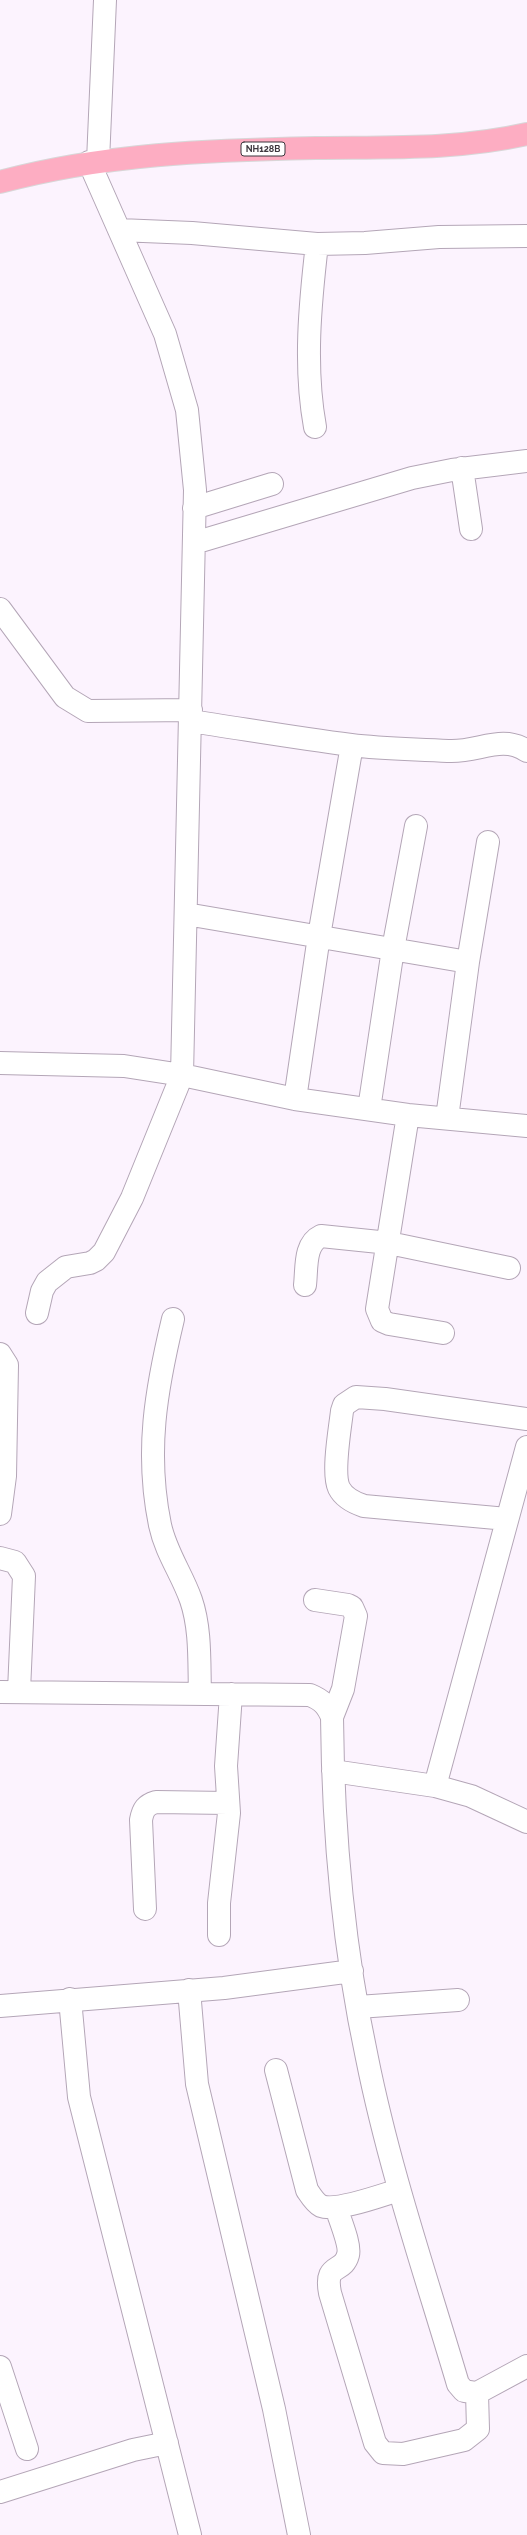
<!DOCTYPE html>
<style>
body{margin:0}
canvas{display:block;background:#fcf3fe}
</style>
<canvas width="527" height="2535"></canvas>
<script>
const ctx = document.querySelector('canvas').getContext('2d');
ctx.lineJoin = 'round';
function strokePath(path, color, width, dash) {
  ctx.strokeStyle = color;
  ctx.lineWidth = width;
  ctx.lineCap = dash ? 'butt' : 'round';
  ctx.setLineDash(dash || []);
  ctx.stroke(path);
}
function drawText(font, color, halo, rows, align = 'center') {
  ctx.font = font + ' Raleway,sans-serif';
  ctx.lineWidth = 3;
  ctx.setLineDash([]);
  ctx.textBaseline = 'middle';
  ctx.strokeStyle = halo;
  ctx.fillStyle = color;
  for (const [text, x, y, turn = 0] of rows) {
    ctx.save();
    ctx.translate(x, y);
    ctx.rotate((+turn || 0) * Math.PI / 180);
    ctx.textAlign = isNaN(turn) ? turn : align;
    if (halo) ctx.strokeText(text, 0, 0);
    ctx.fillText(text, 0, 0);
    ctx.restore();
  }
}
const minor = new Path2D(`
 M98 161 105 0
 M119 230 192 233 317 244 365 243 439 237 527 236
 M315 427C304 367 310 304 317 244
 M462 468 471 529
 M194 508 272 484
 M194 543 412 478 452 470 527 461
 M0 609 65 697 88 711 191 710
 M190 721C244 729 297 738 351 745 383 749 416 749 448 751 478 753 501 734 527 751
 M186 914 468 962
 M0 1063 124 1066 182 1075 295 1099 408 1115 527 1126
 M295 1099 319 936 352 745
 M369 1109 393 949 416 826
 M408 1115 377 1309 382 1321 389 1324 443 1333
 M447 1118 468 962 488 842
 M305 1285C307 1268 304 1244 321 1236L389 1243 509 1268
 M37 1313 42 1291 47 1282 66 1267 90 1263 96 1260 104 1252 132 1198 182 1075 195 490 187 410 165 334 89 162
 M173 1319C156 1390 145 1452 160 1525 166 1553 182 1574 191 1600 201 1629 199 1663 200 1694
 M0 1354 7 1365 5 1476 0 1514
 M507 1519 364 1506C355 1503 344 1498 339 1488 332 1473 340 1429 342 1411L344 1405 356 1397 385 1399 527 1419
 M0 1558 15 1562 24 1576 19 1691
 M315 1600 348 1605 352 1607 356 1616 343 1689 332 1717
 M0 1692 310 1695C322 1700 327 1705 332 1717 333 1831 343 1946 367 2058 389 2168 426 2276 458 2384L464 2391 477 2393 527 2366
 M333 1771 435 1786 471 1796 527 1822
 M435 1786 527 1447
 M145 1909 141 1820C143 1809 146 1805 156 1802L228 1803
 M219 1935V1903L229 1813 226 1766 231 1694
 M189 1990 197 2084 274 2409 299 2535
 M70 1999 79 2097 190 2535
 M0 2006 224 1988 352 1971
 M358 2007 458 2000
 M276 2070 307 2190C311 2196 315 2203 321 2206 337 2212 382 2195 399 2190
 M336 2207C339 2218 351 2245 348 2255 343 2274 324 2262 330 2293L375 2443 383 2453 403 2454 464 2440 478 2429 477 2393
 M0 2367 27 2449
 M0 2492 133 2450 167 2443`);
const highway = new Path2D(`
 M0 182C104 154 209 150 316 148 386 147 457 150 527 134`);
strokePath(minor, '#b4a6b7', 24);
strokePath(highway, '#d8d7d8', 24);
strokePath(minor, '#fff', 22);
strokePath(highway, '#fdadc2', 22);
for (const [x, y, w] of [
 [263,149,44]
]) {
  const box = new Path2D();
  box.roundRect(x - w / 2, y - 7, w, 14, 3);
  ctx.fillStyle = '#fff';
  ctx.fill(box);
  strokePath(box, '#3d373e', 1);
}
drawText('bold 9px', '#3d373e', null, [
 ["NH128B",263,149]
]);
</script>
